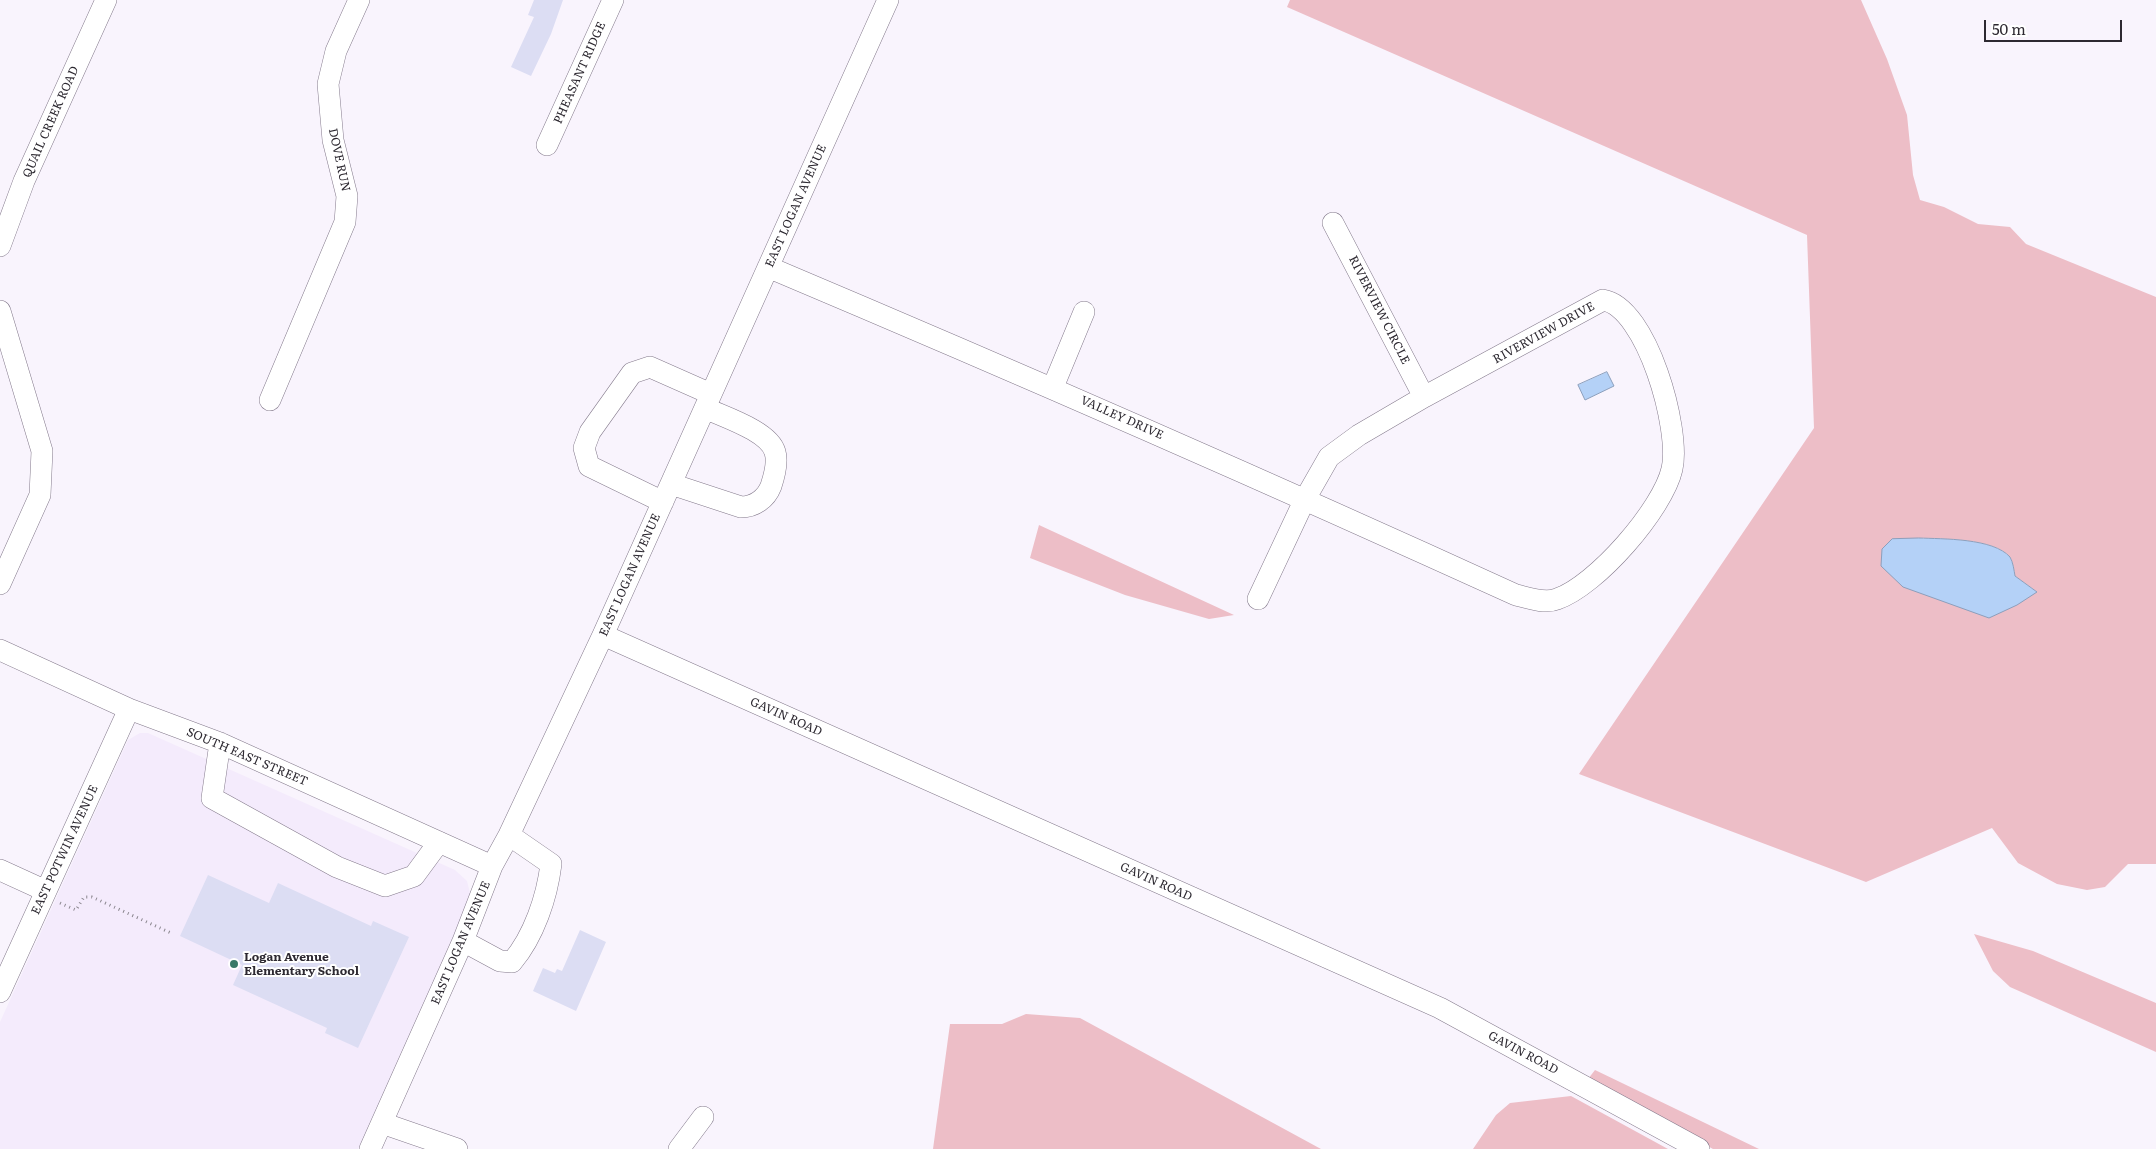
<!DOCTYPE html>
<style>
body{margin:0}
#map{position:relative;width:2156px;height:1149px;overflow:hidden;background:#f9f4fd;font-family:Literata,serif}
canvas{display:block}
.scale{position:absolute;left:1984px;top:20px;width:138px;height:22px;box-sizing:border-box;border:2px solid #2d2931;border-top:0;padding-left:6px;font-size:15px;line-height:18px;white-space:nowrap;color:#2d2931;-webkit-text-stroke:4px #fff;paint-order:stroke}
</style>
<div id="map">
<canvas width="2156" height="1149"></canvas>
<div class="scale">50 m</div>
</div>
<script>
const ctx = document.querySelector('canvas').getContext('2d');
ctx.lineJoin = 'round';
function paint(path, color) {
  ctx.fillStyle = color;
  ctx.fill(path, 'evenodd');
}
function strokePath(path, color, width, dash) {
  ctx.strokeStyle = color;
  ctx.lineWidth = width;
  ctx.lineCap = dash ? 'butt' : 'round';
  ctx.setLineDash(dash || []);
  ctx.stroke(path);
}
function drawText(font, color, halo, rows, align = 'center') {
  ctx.font = font + ' Literata,serif';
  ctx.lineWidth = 4;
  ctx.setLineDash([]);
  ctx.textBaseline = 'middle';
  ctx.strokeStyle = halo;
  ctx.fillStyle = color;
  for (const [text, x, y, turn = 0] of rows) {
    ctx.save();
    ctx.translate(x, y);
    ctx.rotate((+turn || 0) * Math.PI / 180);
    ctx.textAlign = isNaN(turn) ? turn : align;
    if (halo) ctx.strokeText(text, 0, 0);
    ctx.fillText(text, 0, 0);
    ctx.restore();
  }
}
paint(new Path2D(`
 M140 733H148L455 870 467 881 470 893 467 906 358 1149H0V1022L128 740Z`), '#f4ebfc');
paint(new Path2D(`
 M1290 0H1861L1887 59 1907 115 1913 175 1920 200 1944 207 1978 224 2010 227 2026 244 2156 297V864H2128L2105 887 2087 890 2057 884 2018 863 1992 828 1866 882 1579 774 1814 428 1807 235 1287 7ZM1919 538C1943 539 1994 538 2010 557 2013 562 2014 570 2015 576L2037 592Z
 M1039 525 1234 615 1209 619 1125 595 1030 558Z
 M1974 934 2033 951 2156 1003V1052L2010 987 1993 971Z
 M1026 1014 1080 1018 1321 1149H933L950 1024H1002Z
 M1595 1070 1759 1149H1713L1588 1079Z
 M1571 1096 1668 1149H1473L1496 1115 1510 1103Z`), '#edbec7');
const water = new Path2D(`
 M1607 372 1614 386 1585 400 1578 385Z
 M1919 538C1943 539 1993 538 2010 557 2013 562 2014 570 2015 576L2037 592 2017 605 1989 618 1903 587 1881 566 1882 549 1892 539Z`);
paint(water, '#b4d1f7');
strokePath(water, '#8c9fbc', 1);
paint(new Path2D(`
 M534 0H563L551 34 531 76 511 67 534 17 528 15Z
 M208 875 269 903 278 883 371 926 373 921 409 937 358 1048 325 1033 327 1028 233 985 242 965 180 936Z
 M580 930 606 942 576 1011 533 991 543 968 555 973 557 969 562 971Z`), '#dcddf3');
const minor = new Path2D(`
 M547 145 613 0
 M1333 223 1424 397
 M0 246 24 181 106 0
 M768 267C1019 373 1268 482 1516 595 1528 598 1545 604 1557 599 1596 586 1663 509 1672 469 1681 430 1647 307 1603 300L1424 397 1359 435 1329 457 1305 499 1258 599
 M0 311 42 451 40 495 0 584
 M1053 387 1084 312
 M270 400 345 222 347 196 333 140 328 84 336 51 359 0
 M671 484 741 507C754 507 766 499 771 486 774 477 778 462 775 452 769 431 724 417 705 408
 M663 502 589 466 584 448 590 432 632 373 650 367 711 394
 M603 635 1440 1008 1699 1149
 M0 650 129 709 220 743 492 866
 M220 743 212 798 337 867 385 886 414 876 439 842
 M0 870 46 891
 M463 941 500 961 512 962C534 936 547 897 551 864L509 835
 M0 992 129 709
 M382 1123 457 1149
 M370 1149 463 941 492 866 509 835 603 635 888 0
 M679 1149 703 1117`);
strokePath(minor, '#847a8c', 22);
strokePath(new Path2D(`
 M60 903 76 910 84 897H92L171 933`), '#8a868e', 3, [1, 4]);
strokePath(minor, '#fff', 21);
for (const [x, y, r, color] of [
 [234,964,5,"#397967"]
]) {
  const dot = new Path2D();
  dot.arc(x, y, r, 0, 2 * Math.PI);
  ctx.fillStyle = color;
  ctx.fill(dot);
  strokePath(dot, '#fff', 2);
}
drawText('12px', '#2d2931', '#fff', [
 ["PHEASANT RIDGE",580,73,-66],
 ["QUAIL CREEK ROAD",51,122,-66],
 ["DOVE RUN",339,160,78],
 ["EAST LOGAN AVENUE",796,206,-66],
 ["RIVERVIEW CIRCLE",1379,310,63],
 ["RIVERVIEW DRIVE",1544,333,-29],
 ["VALLEY DRIVE",1122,418,24],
 ["EAST LOGAN AVENUE",630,575,-66],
 ["GAVIN ROAD",786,717,24],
 ["SOUTH EAST STREET",247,757,23],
 ["EAST POTWIN AVENUE",65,850,-65],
 ["GAVIN ROAD",1156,882,24],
 ["EAST LOGAN AVENUE",461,943,-67],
 ["GAVIN ROAD",1523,1053,28]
]);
drawText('bold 12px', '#2d2931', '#fff', [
 ["Logan Avenue",244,957],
 ["Elementary School",244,971]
], 'left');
</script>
